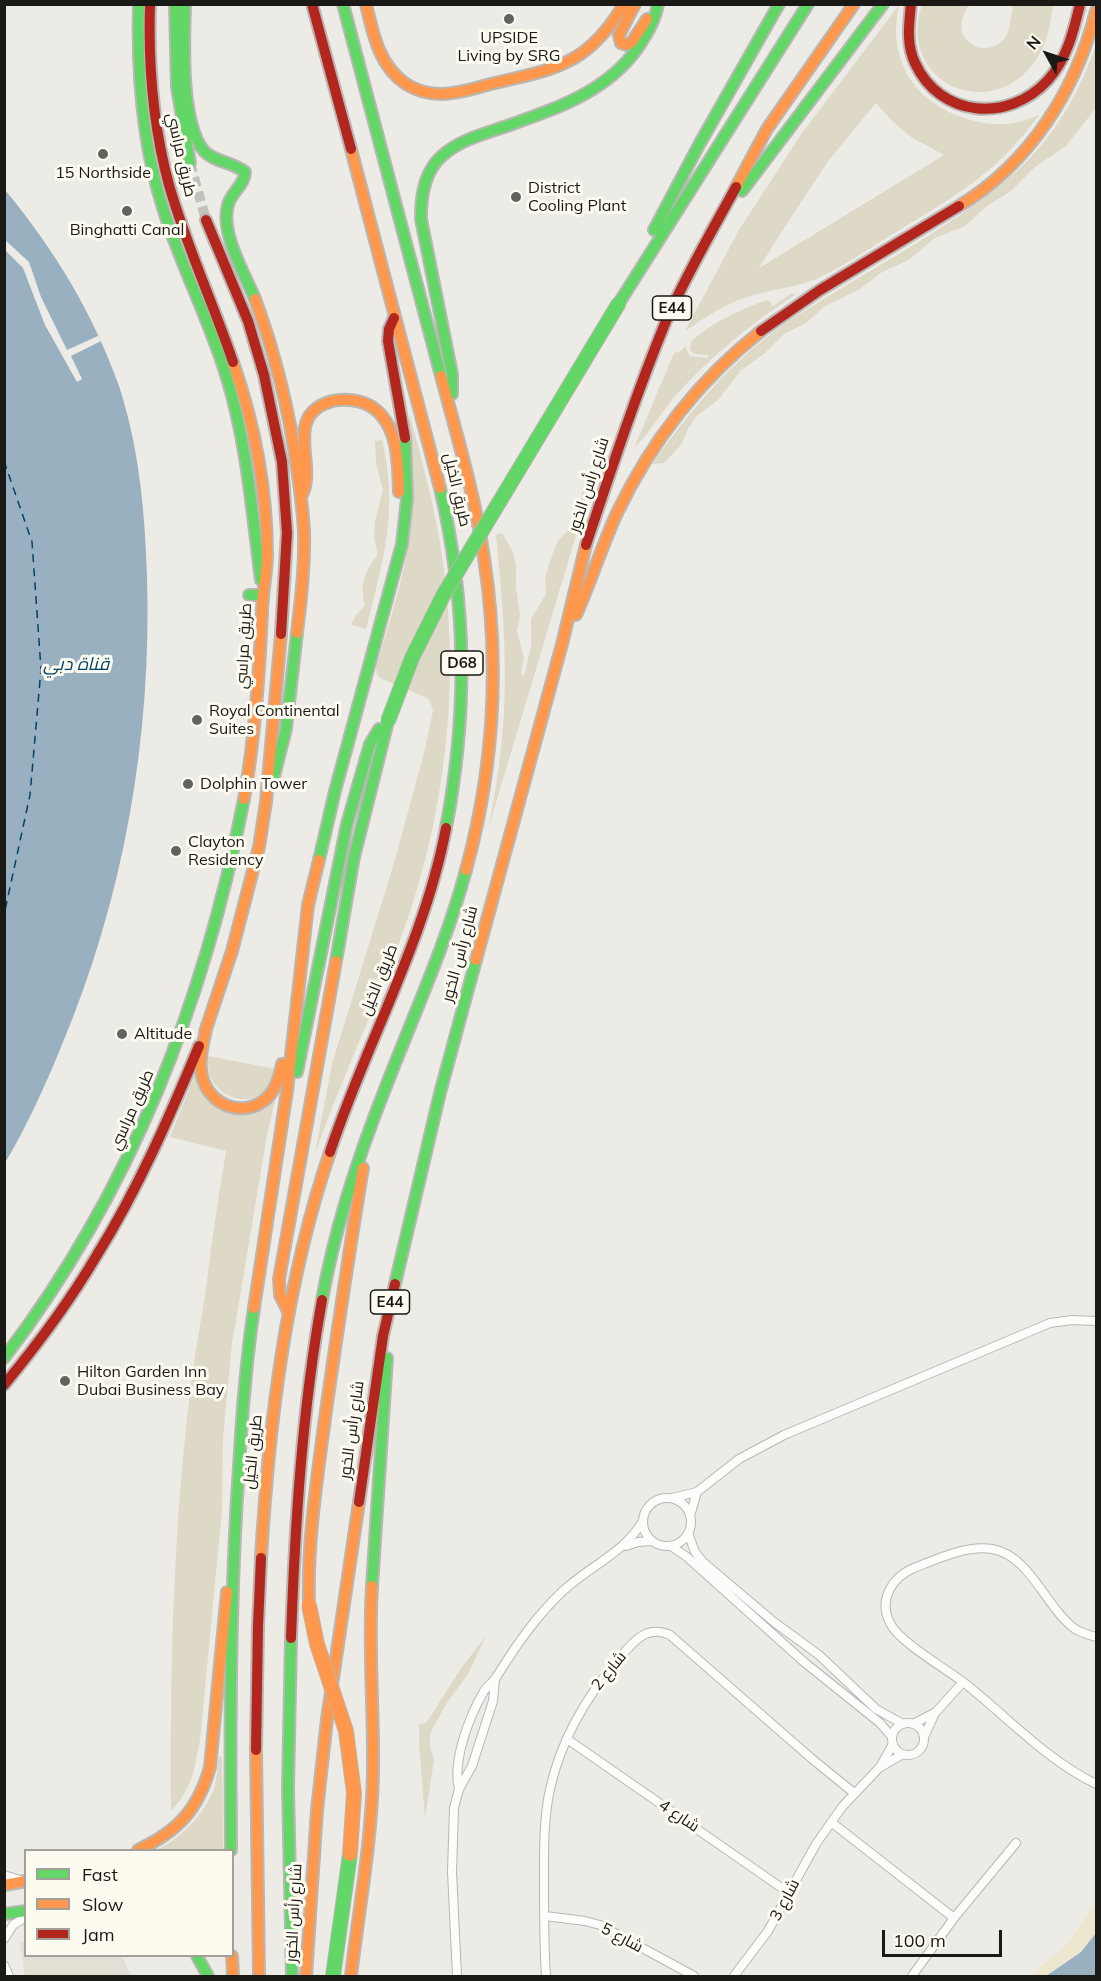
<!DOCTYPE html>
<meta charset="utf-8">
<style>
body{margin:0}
#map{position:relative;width:1101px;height:1981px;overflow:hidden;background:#edebe6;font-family:Mulish,sans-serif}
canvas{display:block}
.frame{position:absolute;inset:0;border:6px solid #1a1916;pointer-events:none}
.legend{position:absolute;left:24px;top:1849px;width:210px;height:108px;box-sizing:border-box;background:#fdfaf0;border:2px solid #a2a099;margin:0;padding:8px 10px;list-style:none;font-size:18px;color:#1a1916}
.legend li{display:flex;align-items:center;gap:12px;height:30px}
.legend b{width:30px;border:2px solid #a2a099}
.north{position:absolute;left:1017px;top:24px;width:60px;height:60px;-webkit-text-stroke:4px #fdfaf0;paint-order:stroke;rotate:310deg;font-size:16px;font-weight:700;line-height:24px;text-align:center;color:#1a1916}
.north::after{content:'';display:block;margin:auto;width:21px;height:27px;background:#1a1916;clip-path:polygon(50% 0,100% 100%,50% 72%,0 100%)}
.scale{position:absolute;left:882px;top:1930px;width:120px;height:27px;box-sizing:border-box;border:3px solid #1a1916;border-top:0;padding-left:8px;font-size:18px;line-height:21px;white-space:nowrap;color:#1a1916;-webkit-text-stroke:4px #fdfaf0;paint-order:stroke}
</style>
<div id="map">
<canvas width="1101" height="1981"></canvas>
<div class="frame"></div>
<ul class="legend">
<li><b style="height:8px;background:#63d668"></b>Fast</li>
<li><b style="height:8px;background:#ff974d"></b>Slow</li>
<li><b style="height:8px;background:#b3261e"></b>Jam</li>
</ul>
<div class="north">N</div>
<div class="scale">100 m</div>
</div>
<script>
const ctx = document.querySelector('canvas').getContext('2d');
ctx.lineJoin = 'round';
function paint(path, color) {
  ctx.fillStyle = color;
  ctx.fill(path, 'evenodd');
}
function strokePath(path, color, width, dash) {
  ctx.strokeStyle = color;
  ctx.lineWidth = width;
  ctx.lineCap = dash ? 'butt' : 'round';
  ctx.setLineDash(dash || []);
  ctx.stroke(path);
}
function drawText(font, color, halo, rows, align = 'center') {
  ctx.font = font + ' Mulish,Cairo,sans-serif';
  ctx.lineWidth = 6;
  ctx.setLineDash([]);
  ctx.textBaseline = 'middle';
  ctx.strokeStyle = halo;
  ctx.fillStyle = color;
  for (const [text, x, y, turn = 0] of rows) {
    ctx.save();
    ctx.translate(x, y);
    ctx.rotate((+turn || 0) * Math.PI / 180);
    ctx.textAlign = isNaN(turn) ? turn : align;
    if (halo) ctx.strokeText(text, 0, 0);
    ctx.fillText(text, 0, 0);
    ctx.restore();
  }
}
paint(new Path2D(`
 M25 1941 26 1956H122L131 1976H25L20 1942Z`), '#e3dfd4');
paint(new Path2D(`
 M899 5C887 59 913 102 967 119 993 127 1014 126 1039 115 997 174 952 198 891 235 867 250 842 267 816 279 797 287 774 289 754 295 729 301 706 317 685 331L739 230 802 133ZM876 103 892 121 911 137 944 155 759 268 784 228 829 160Z
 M922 5H969C944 41 988 63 1006 36 1011 27 1011 15 1013 5H1053C1051 20 1049 35 1042 49 1002 130 894 86 922 5Z
 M1096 45V108L1066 146 1035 167 1011 191 987 206 965 226 935 238 909 260 882 272 860 289 825 306 806 323 784 334 765 353 740 371 719 399 697 416 689 427 681 445 664 463 652 464C686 417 724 369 771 334 790 319 811 307 832 294 897 254 972 215 1027 161 1059 129 1081 88 1096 45Z
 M792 293 795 295C752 323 712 355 677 394 662 411 650 433 634 448L674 353 681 351 685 346 690 356 707 358 709 355 694 354 690 350 691 341C714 322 740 309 768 300L773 306Z
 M409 412C421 458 434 503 441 549 460 668 448 795 411 909 383 992 344 1071 315 1154L332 1064 394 863 424 753 433 711 430 701 425 697 382 679 377 674 376 667C389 623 404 579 410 533 415 496 412 449 409 412Z
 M382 440C399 511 383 561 366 629L351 625 356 615 365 605C359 584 365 571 378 554L374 538 375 521 383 490 376 463 375 441Z
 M584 481 591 485 489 826C496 789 502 751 504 713 507 653 502 594 496 535L502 533 513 552 516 566V588L520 615 517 631 524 658 521 674 524 676 531 646V619L546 594 545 579 550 561 558 541 571 527 581 501Z
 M208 1056 276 1069C273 1076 270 1086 265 1091 250 1107 221 1098 212 1080 208 1073 208 1065 208 1056Z
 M196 1072 221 1109 277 1091 267 1135 232 1344 223 1437 222 1510 200 1740C194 1771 193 1787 171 1811 170 1672 173 1531 190 1393 194 1356 202 1318 207 1281 212 1237 219 1194 226 1151L170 1137Z
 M486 1636 468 1674 446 1704 430 1734V1747L434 1760 425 1818 419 1743V1724L426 1723 462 1667Z
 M219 1756 222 1757 223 1850H156C181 1839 204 1814 214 1789 217 1779 217 1767 219 1756Z`), '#ded8c6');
paint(new Path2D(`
 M1096 1905V1933L1087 1946 1046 1976H1030L1069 1942 1087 1915Z`), '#ede7d0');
paint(new Path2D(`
 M5 190C54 249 93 313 119 386 139 447 145 512 147 576 152 737 124 898 61 1047 45 1086 27 1126 5 1163Z
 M1096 1933V1976H1046L1081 1952Z`), '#98b0c0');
paint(new Path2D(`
 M5 240 29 262 41 297 67 350 98 336 101 341 71 356 82 379 77 382 45 325 23 268 5 250Z`), '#edebe6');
strokePath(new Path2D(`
 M4 461 32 542 41 669 30 795 4 915`), '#004365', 1.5, [8, 6]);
strokePath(new Path2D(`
 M190 163 206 220`), '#c3c1bc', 10, [10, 5]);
const street = new Path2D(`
 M672 1498 697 1492 739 1459 784 1435 1050 1323 1072 1320 1096 1321
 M643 1522a24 24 0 1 1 48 0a24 24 0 1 1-48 0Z
 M690 1516 697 1492
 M688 1533 695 1552 703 1562 774 1622 819 1655 876 1709 903 1724
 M626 1546 638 1542 652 1541
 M671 1546 687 1557 804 1662 880 1723 892 1737
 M1096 1637C1089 1635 1082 1633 1075 1629 1046 1608 1030 1555 992 1549 966 1545 937 1559 914 1568 892 1577 878 1600 890 1623 899 1642 945 1668 963 1682 1008 1717 1045 1759 1096 1784
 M892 1739a16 16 0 1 1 32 0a16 16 0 1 1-32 0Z
 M913 1724 936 1712 963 1682
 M924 1737 935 1713
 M567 1739 789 1893
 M880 1767 893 1744
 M459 1789C452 1762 469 1717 483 1693 486 1686 493 1683 497 1676 517 1644 537 1615 564 1590 590 1566 625 1552 643 1521
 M831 1822 954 1918
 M4 1875 23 1881
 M545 1916 585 1921 600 1925 694 1976
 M4 1939 13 1925 26 1917
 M4 1965 9 1976
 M457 1976 452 1872 454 1808 459 1789 472 1766 493 1701 495 1679
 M546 1976C544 1947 544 1918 544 1889 544 1856 543 1821 550 1789 561 1740 586 1697 618 1660 632 1643 646 1624 670 1635L811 1758 854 1793
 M734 1976 768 1931 816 1844 842 1807 879 1768 903 1754
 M912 1976 954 1918 1016 1843`);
const fast = new Path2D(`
 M139 4C137 74 142 144 164 211 182 268 210 321 227 378 247 443 252 512 261 580
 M175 4 177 87 190 163
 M185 4C184 40 180 123 204 151 214 162 233 162 245 172 245 185 231 192 228 205 220 233 244 272 255 299
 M343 4 441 376
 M742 191 883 4
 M654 230 700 143 779 4
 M619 303 808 4
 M452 394V374L421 219C421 199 423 179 436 162 453 142 480 135 504 127 558 108 614 90 644 38 651 27 656 16 658 4
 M440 488C467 604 468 712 446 828
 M249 595H263
 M272 784 286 729 297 633
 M319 860 335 791 402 544 407 499 405 438
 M336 961 354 857 388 721
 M297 1072 347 824 370 744 379 729
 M395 1284 440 1093 476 960
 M322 1300C335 1227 358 1157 385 1089 413 1016 446 945 466 870
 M4 1358C131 1192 204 1003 244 799
 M372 1586 387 1358
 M291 1638 288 1788 292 1976
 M231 1850C230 1722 230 1595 239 1467 242 1414 246 1361 254 1308
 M4 1914 26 1911
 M197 1956 208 1976`);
const slow = new Path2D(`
 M366 4C373 34 379 66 406 84 417 91 429 94 441 94 459 94 475 88 491 84 522 76 555 72 582 53 600 40 613 23 624 4
 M635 4 619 35 621 43 627 45 632 42 647 19
 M351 149 440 488
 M736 187 767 129 854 4
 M959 206C1030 163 1076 90 1096 11
 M255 299C275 353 289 410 297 468 300 489 303 511 304 532 305 566 301 599 297 633
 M233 362C254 423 267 489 267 554 267 574 262 593 262 613 259 676 255 737 244 799
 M441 376C457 436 475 496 484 558 500 662 494 768 466 870
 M301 497C319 466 281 416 332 401 345 398 361 400 372 407 399 425 398 464 399 492
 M576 615C591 581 602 546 617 513 651 442 699 380 761 331
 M476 960 562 644 586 545
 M207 1025C204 1041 198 1059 202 1076 209 1106 244 1119 267 1098 276 1089 280 1076 282 1064
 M205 1032 232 951 259 847 266 802 281 634
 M254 1308 287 1091 308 905 319 860
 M289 1313 280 1295 279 1279 336 961
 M261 1558C269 1422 286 1281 330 1152
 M309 1605C307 1542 317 1480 325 1418 337 1334 349 1251 363 1168
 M256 1750 259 1976
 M138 1850C178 1831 198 1810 210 1767L227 1592
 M4 1885 26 1881
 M232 1956 233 1976
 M306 1976 317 1810 327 1719 359 1502
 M351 1976C359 1908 372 1840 373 1772 374 1710 368 1648 372 1586`);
const jam = new Path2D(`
 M150 4C148 65 153 126 169 185 186 245 213 303 233 362
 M312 4 351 149
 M911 4C909 24 906 44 915 63 940 118 1009 123 1048 80 1067 59 1074 30 1080 4
 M206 220 248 321 264 375 282 462 287 533 281 634
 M394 318 389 329 388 341 405 438
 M761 331 820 290 959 206
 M586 545C611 470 636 394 666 321 686 275 712 231 736 187
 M330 1152C366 1043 425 941 446 828
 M4 1385C38 1344 70 1301 97 1255 138 1189 169 1118 199 1046
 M359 1502 383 1336 395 1284
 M291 1638C295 1525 302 1411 322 1300
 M256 1750 258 1626 261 1558`);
strokePath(street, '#b8b7b3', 10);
strokePath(fast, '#b8b7b3', 14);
strokePath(slow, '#b8b7b3', 14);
strokePath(jam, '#b8b7b3', 14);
strokePath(street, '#fcfcfb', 8);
strokePath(fast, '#63d668', 10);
strokePath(slow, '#ff974d', 10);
strokePath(jam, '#b3261e', 10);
const fastBridge = new Path2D(`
 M388 721 412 658 444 594 619 303
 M333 1976 350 1854`);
const slowBridge = new Path2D(`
 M309 1605 317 1644 346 1731 354 1793 350 1854`);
strokePath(fastBridge, '#b8b7b3', 16, []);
strokePath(slowBridge, '#b8b7b3', 16, []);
strokePath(fastBridge, '#63d668', 14);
strokePath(slowBridge, '#ff974d', 14);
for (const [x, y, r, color] of [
 [509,19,6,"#64625f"],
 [103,154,6,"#64625f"],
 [516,197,6,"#64625f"],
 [127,211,6,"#64625f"],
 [197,720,6,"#64625f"],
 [188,784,6,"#64625f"],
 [176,851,6,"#64625f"],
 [122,1034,6,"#64625f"],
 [65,1381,6,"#64625f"]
]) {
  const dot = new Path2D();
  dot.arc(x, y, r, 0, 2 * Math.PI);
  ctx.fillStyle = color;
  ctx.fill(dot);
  strokePath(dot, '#fdfaf0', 2);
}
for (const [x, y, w] of [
 [672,308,39],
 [462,663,42],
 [390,1302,39]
]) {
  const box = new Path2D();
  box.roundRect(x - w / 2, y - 12, w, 24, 4.5);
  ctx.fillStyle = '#fdfaf0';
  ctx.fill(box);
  strokePath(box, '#1a1916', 1.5);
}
drawText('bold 15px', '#1a1916', null, [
 ["E44",672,308],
 ["D68",462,663],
 ["E44",390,1302]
]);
drawText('16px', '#1a1916', '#fdfaf0', [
 ["UPSIDE",509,38,"center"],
 ["Living by SRG",509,56,"center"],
 ["15 Northside",103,173,"center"],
 ["District",528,188],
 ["Cooling Plant",528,206],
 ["Binghatti Canal",127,230,"center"],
 ["Royal Continental",209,711],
 ["Suites",209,729],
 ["Dolphin Tower",200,784],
 ["Clayton",188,842],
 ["Residency",188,860],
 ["Altitude",134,1034],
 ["Hilton Garden Inn",77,1372],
 ["Dubai Business Bay",77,1390]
], 'left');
drawText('16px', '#1a1916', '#fdfaf0', [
 ["طريق مراسي",181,155,77],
 ["شارع رأس الخور",589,485,-72],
 ["طريق الخيل",457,490,77],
 ["طريق مراسي",244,646,-87],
 ["شارع رأس الخور",460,954,-75],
 ["طريق الخيل",379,980,-68],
 ["طريق مراسي",132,1110,-66],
 ["شارع رأس الخور",352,1430,-82],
 ["طريق الخيل",253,1452,-84],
 ["شارع 2",609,1671,-51],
 ["شارع 4",679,1816,34],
 ["شارع 3",785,1900,-62],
 ["شارع رأس الخور",294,1913,-87],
 ["شارع 5",622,1938,28]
]);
drawText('italic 18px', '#004365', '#fdfaf0', [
 ["قناة دبي",76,665]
]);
</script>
